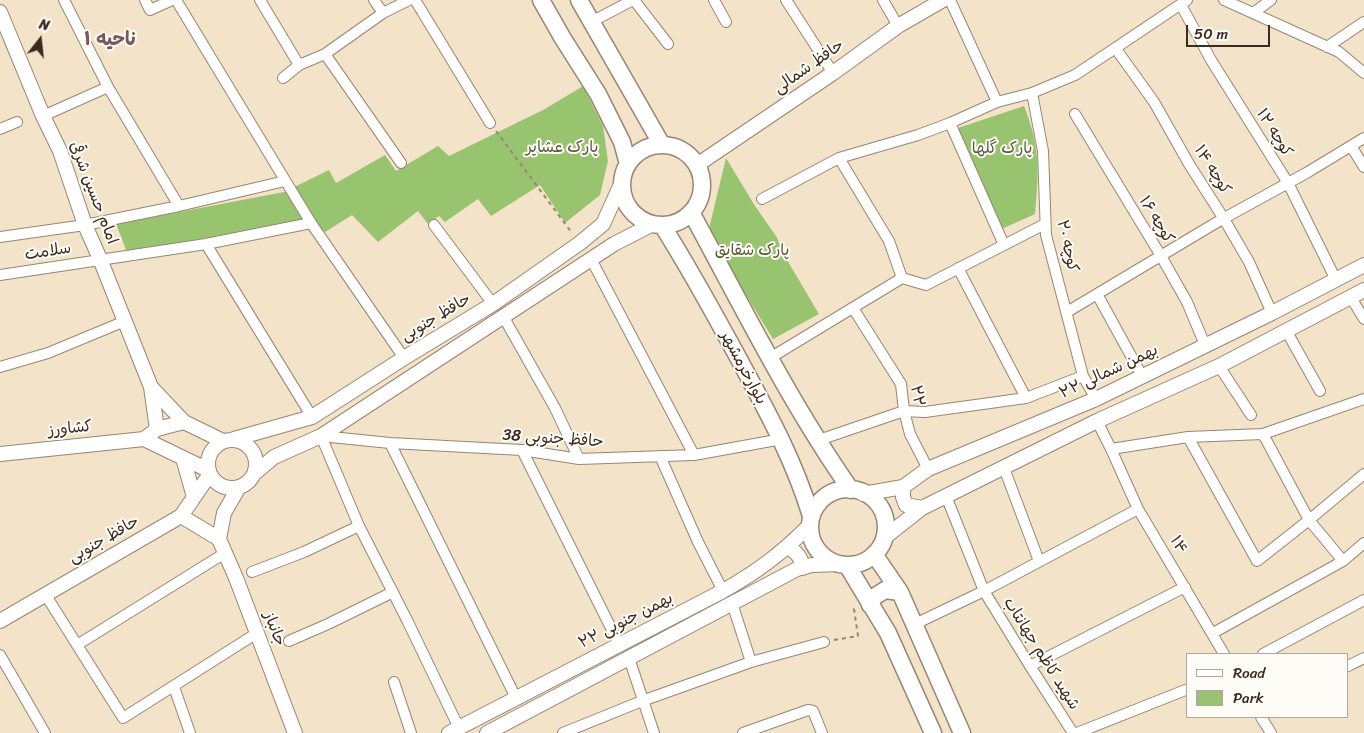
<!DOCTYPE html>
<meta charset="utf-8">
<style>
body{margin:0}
#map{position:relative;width:1364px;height:733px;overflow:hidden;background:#f3e3c9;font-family:Sriracha,sans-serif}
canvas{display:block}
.legend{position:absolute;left:1186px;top:653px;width:162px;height:65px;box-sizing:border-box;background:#fdfcf7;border:1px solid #afa8a0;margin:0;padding:6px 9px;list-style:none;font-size:15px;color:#3b2a1e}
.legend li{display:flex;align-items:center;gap:10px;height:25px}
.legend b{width:25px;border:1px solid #afa8a0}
.north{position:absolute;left:15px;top:15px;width:50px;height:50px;-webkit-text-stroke:4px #fdfcf7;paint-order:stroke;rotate:16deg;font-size:14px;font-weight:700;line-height:20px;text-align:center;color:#3b2a1e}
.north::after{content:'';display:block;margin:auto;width:18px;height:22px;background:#3b2a1e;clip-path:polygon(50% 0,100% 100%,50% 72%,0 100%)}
.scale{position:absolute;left:1186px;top:25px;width:84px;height:22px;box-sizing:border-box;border:2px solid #3b2a1e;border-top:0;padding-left:6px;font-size:15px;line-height:18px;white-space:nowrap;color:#3b2a1e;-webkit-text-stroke:4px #fdfcf7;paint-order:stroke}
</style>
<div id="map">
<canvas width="1364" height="733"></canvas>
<ul class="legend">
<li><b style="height:6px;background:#fff"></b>Road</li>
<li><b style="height:14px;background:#98c36f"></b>Park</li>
</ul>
<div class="north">N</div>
<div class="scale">50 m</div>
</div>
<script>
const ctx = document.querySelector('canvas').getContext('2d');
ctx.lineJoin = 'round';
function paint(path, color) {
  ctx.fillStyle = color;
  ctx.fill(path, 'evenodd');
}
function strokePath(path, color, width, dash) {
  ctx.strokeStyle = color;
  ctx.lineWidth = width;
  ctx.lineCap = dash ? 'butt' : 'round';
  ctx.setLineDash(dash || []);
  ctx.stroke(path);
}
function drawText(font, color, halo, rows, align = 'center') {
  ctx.font = font + ' Sriracha,"Playpen Sans Arabic",sans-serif';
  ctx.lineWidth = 4;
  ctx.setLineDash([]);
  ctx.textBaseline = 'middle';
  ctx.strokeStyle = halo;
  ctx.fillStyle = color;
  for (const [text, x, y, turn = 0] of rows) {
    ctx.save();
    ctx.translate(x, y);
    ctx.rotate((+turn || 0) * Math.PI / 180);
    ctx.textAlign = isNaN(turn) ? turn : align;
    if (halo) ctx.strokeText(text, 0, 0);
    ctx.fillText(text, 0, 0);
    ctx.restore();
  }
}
paint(new Path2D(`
 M583 86 603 126 608 161 600 195 565 223 540 185 491 216 478 199 445 222 439 216 428 224 418 211 378 242 352 215 325 232 313 219 127 252 116 224 284 192 329 170 336 183 385 155 396 171 438 146 449 156 545 109Z
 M1024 106C1040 146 1039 171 1035 214L997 231 958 128Z
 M726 158 755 206 776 236 787 260 819 314 773 339 708 233Z`), '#98c36f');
const street = new Path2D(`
 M64 0 108 87
 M145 0 150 10 172 0
 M176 0 311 223 404 358
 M260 0 299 65
 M374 0 383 13
 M415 0 490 123
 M634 0 668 44
 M714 0 726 22
 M786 0 833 73
 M883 0 898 26
 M950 0 997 102
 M1224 0 1339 52 1364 73
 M1181 5 1211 60 1288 183 1336 280
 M1253 13 1271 0
 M591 22 633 0
 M1327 47 1364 22
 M1116 49 1154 102 1189 164 1224 219 1249 262 1272 313
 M325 54 401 163
 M283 78 299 65 325 54 383 13 409 0
 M1032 93 1043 151 1046 235 1083 376 1096 399
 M1075 114 1161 256 1187 302 1205 345
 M43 116 108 87 179 206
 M950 123 1004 245
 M0 129 17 122
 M1351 146 1364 167
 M839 158 889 241 902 278
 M762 199 839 158 918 135 950 123 997 102 1032 93 1075 75 1187 0
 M434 225 493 304
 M0 237 85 225 179 206 285 181
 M206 244 312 417
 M591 259 694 455
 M958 268 1026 398
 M0 275 206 244 311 223
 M1097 294 1142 376
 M1350 296 1364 319
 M853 308 901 384 904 411 910 434 928 469
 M1067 312 1219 221 1308 172 1364 138
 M503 316 555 408 579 459
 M1287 332 1320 391
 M770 358 902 278 926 285 1045 224
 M1219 366 1251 415
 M0 367 48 353 125 321
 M1097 421 1111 449 1188 437 1263 434 1364 399
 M1263 434 1309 520 1343 561
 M1188 437 1257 561 1309 520 1364 474
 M819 440 904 411 925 412 1026 398 1083 376
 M390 443 516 698
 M1111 449 1138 509 1224 654
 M522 450 619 644
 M660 456 698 542 723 591
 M1004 468 1039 561
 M946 496 984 591 1030 666 1073 733
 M252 572 304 552 359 526
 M45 594 123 718 257 633
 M732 603 751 662
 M915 624 984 591 1138 509
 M1213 633 1343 561 1364 543
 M289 641 328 624 393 592
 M77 645 225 553
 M1263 654 1364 600
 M0 655 45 733
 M629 658 654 733
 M1030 666 1185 587
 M1348 666 1364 658
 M394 682 411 733
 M174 687 190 733
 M1261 717 1271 733
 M459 728 407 620 359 526 321 436 390 443 522 450 579 459 694 455 782 439
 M563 733 642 701 751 662 824 642
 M743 733 808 710 813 711 822 733
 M1077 733 1188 689`);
const secondary = new Path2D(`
 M0 12 43 116 60 151 85 225 100 259 151 387 157 429 144 439 0 454
 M697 165 833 73 898 26 943 0
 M151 387 184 422 223 441
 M157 429 184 422
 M144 439 208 470
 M234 439 312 417 404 358 493 304 580 243 603 224 622 182
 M208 464a24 24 0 1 1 48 0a24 24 0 1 1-48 0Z
 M183 458 194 497
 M255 473 274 457 321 436 614 244 653 224
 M903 487V497L906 505 922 508
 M863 494 903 487 928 469 1096 399 1272 313 1364 265
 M181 516 219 539
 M884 538 922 508 1097 421 1219 366 1364 290
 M219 539 236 578 295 733
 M219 539 224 513 239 487
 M788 547C796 552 802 557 802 568
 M0 621 181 516 210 474
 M449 733 723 591C758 571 781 554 810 525
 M487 733 797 569 812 565 840 564`);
const primary = new Path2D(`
 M541 0 562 37 598 94 622 142 628 164
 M579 0 662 145
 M622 185a40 40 0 1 1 80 0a40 40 0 1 1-80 0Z
 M691 212C742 306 790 403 851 490
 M662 225C690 269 715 315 740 361 768 413 794 460 811 516
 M810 527a38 38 0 1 1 76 0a38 38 0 1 1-76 0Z
 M874 554 900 592 962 733
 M847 565 888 633 933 733
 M870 605 874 597 885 590 900 592`);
strokePath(street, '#978674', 12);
strokePath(secondary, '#978674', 16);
strokePath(primary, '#978674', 19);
strokePath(new Path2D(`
 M496 131 572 233
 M834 640 858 636 854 609 857 606`), '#978674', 2, [4, 4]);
strokePath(street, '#fff', 10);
strokePath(secondary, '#fff', 14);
strokePath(primary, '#fff', 16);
drawText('16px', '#3b2a1e', '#fdfcf7', [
 ["حافظ شمالی",809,67,-35],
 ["کوچه ۱۲",1274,133,58],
 ["کوچه ۱۴",1212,170,58],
 ["امام حسین شرقی",93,193,69],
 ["کوچه ۱۶",1156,220,59],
 ["کوچه ۲۰",1067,246,78],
 ["سلامت",48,252,-9],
 ["حافظ جنوبی",436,318,-31],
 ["بلوارخرمشهر",743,368,62],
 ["۲۲ بهمن شمالی",1109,372,-25],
 ["۲۲",917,396,79],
 ["کشاورز",70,429,-6],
 ["حافظ جنوبی 38",553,439,4],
 ["حافظ جنوبی",104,540,-30],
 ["۱۴",1178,545,59],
 ["۲۲ بهمن جنوبی",626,621,-27],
 ["جانباز",274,629,69],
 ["شهید کاظم جهانتاب",1041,654,58]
]);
drawText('16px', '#575836', '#fdfcf7', [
 ["پارک عشایر",562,148],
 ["پارک گلها",1002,149],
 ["پارک شقایق",752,251]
]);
drawText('bold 19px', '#795858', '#fdfcf7', [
 ["ناحیه ۱",110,40]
]);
</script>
